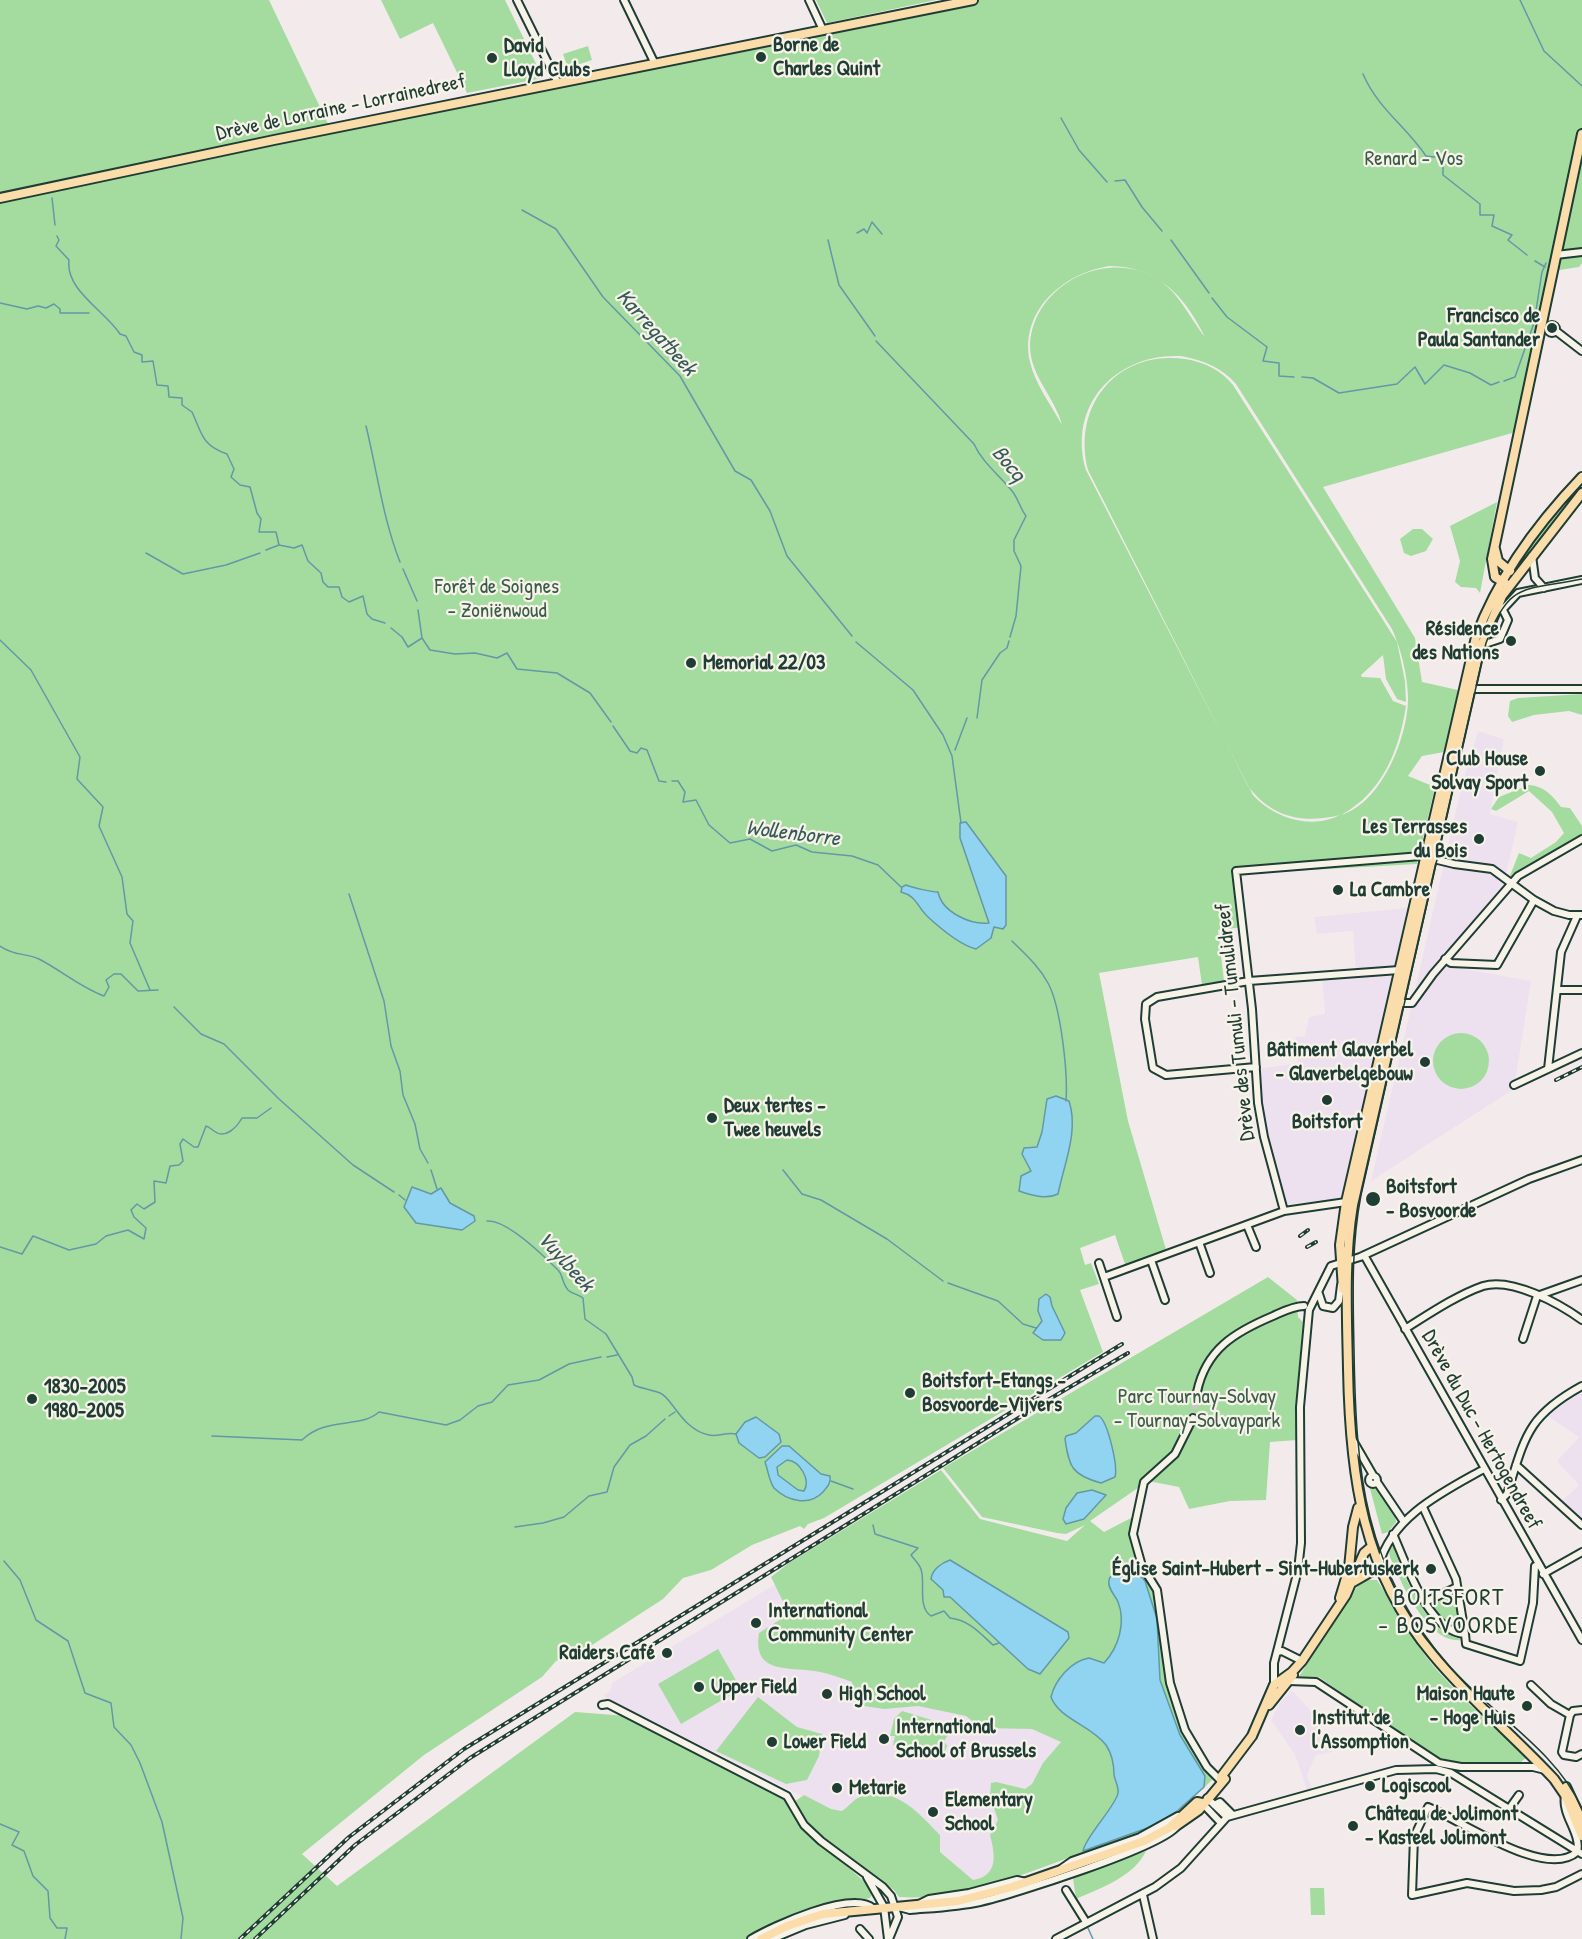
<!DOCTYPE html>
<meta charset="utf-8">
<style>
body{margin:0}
canvas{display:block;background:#f3ebeb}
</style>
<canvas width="1582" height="1939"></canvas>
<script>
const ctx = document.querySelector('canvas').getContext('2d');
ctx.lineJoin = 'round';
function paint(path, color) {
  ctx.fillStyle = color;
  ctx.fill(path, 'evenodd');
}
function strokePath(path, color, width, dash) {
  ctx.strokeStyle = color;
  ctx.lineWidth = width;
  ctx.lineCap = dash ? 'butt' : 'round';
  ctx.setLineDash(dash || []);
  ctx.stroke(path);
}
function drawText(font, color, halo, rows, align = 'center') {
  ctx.font = font + ' "Patrick Hand",sans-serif';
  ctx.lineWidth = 4.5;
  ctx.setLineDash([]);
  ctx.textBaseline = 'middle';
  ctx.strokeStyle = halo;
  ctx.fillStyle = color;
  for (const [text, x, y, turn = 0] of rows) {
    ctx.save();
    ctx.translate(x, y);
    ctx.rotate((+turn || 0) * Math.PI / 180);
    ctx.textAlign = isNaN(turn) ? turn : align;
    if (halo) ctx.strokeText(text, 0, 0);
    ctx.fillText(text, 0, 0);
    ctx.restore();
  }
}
paint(new Path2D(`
 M1478 731 1504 739 1490 814 1518 822 1504 883 1437 964 1531 981 1514 1089 1371 1181 1462 785Z
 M1407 908 1346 1198 1289 1204 1282 1200 1264 1135 1257 1069 1298 1063 1295 1037 1305 1036 1309 1017 1325 1014 1322 978 1356 971 1353 931 1317 934 1314 917Z
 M1582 1392V1521L1561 1502 1579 1485 1557 1461 1579 1437 1546 1415Z
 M774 1585 833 1616 1074 1732 1096 1813 971 1887 798 1794 603 1696 610 1691 612 1683Z
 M1292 1690 1309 1709 1333 1752 1316 1755 1307 1775 1312 1789 1307 1790 1295 1755 1271 1720 1279 1704Z`), '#eee1ef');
paint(new Path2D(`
 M0 0H269L329 126 952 0H1582V263L1579 267 1553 271 1519 431 1323 487 1415 638 1422 682 1458 690 1444 752 1422 756 1408 776 1435 787 1417 864 1239 874 1244 927 1218 930 1224 981 1202 985 1198 957 1099 973 1128 1121 1167 1253 1126 1267 1115 1235 1080 1248 1085 1265 1091 1263 1099 1284 1080 1290 1103 1352 824 1518 808 1524 804 1529 800 1526 752 1545 711 1570 683 1578 663 1599 589 1647 556 1661 542 1677 424 1755 302 1854 337 1886 575 1712 627 1716 783 1797 791 1804 804 1795 831 1809 842 1811C848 1807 854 1799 860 1797 896 1785 917 1812 940 1835V1852L973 1880C999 1876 995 1854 990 1835L998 1820 990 1796 991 1783 996 1782 1025 1789 1032 1784 1043 1763 1061 1742 1032 1729 981 1728 966 1716 918 1706 884 1709 864 1706 854 1699 852 1682C841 1678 830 1674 820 1672 791 1666 752 1676 759 1633L789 1614 771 1577 789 1563 941 1470 980 1519 1067 1541 1085 1525 1066 1534 1057 1533 982 1517 943 1468 1268 1277 1297 1300 1298 1317 1303 1322 1298 1380V1440L1270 1442 1266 1500 1230 1501 1189 1509 1179 1487 1148 1481 1090 1521 1104 1532 1133 1517 1132 1541 1157 1598 1165 1655 1183 1728 1215 1777C1199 1793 1186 1806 1167 1818 1139 1835 1109 1844 1079 1854 1021 1875 961 1901 899 1897L894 1890 826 1847 869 1886 872 1894 870 1898 783 1919 746 1939H0ZM1110 266C1158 267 1184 295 1205 337 1189 317 1179 292 1156 278 1105 248 1032 286 1030 346 1030 376 1056 399 1062 425 1051 405 1035 384 1030 362 1019 311 1063 273 1110 266ZM1181 356C1203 360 1221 367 1236 384L1392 629C1401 649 1407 673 1408 696 1409 735 1382 803 1341 815 1382 793 1399 751 1406 706L1393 701 1380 678 1362 677 1361 675 1383 655 1386 679 1397 699 1406 702 1405 681 1397 642 1233 385C1221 370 1204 362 1185 359 1117 350 1072 405 1088 470L1248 786C1272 818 1303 824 1340 815 1311 830 1274 818 1253 795L1086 470C1067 405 1116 353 1181 356Z
 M381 0H505L543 78 467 93 433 23 400 39Z
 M816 0H936L827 23Z
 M588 46 592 60 568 68 563 54Z
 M1582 481V490L1523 564 1519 561 1541 529Z
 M1497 502 1480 593 1476 588 1461 587 1455 582 1460 561 1450 526Z
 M1413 529H1422L1433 539 1426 551 1411 556 1404 553 1400 539Z
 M1582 694V715L1569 711 1534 715 1512 722 1508 716 1510 701 1518 698Z
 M1529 785C1544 786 1553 796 1561 807L1570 808 1582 826V845L1534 872 1511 880 1509 878 1519 853 1531 858 1556 842 1564 833 1552 812 1529 791 1496 811 1491 809 1499 797Z
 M1433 1061a28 28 0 1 1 56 0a28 28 0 1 1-56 0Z
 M1368 1481 1376 1485 1395 1516 1396 1522 1388 1532 1382 1534Z
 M1393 1545C1402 1572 1417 1607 1438 1627 1445 1633 1455 1636 1461 1640 1428 1644 1401 1583 1390 1557L1389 1553Z
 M1367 1580H1377C1396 1610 1413 1642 1436 1669 1464 1701 1495 1729 1527 1757L1515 1767 1457 1766 1438 1761 1319 1677 1298 1678 1357 1587Z
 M1452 1594 1455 1596 1460 1623 1456 1630 1448 1626 1431 1607 1432 1603Z
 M718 1649 741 1689 681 1724 658 1684Z
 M758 1697 797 1727 822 1734 819 1756 807 1780 786 1784 716 1751Z
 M902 1711 948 1725 950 1732 944 1741 947 1746 942 1758 893 1745 895 1736H890L894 1719Z
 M1146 1851C1135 1876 1099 1889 1076 1899L1073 1878Z
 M1310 1888H1324L1325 1915H1311Z`), '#a4dca0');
const water = new Path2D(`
 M966 822 1006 876V925L1003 929 994 927 991 938 976 949C960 945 940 928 928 917 917 907 917 896 901 892L902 887 906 885C914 888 932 892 938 892 942 912 970 925 989 923L960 838V823Z
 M1056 1096 1069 1101C1079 1131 1064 1164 1058 1194 1046 1200 1031 1195 1019 1191L1021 1176 1031 1171 1022 1154 1024 1148 1037 1147 1042 1132 1047 1099Z
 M412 1187 431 1194 441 1188 450 1203 474 1216 475 1221 462 1230 416 1223 404 1207Z
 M1046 1294 1050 1297 1052 1306 1065 1333 1061 1340H1043L1033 1333 1042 1321 1038 1311 1039 1299Z
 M1095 1416H1099C1108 1422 1118 1466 1115 1477L1101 1483C1072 1475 1069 1467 1065 1439L1066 1436 1076 1433Z
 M756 1417 779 1434 781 1442 765 1457 759 1458 739 1443 736 1434 745 1422Z
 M782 1446H789L821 1474 830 1476C831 1483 828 1486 823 1492 810 1506 788 1502 774 1488 769 1481 768 1470 765 1462ZM787 1460C800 1461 811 1480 804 1491L798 1490 778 1475 777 1467Z
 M1092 1490 1106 1495 1084 1519 1066 1524 1063 1519 1066 1508 1077 1493Z
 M950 1560 1068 1632 1069 1638 1040 1674 1028 1669 950 1597H944L943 1590 931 1579C932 1570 941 1563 950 1560Z
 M1128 1569 1136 1571 1145 1581 1157 1619 1160 1680 1180 1735 1205 1776 1204 1787 1176 1812 1153 1826 1083 1851C1085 1837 1116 1806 1118 1793 1119 1787 1115 1781 1114 1775 1114 1764 1112 1754 1106 1745 1091 1725 1059 1719 1051 1697 1055 1680 1071 1661 1089 1658L1104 1663C1119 1647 1126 1622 1118 1602 1115 1595 1107 1588 1109 1580 1111 1572 1121 1570 1128 1569Z`);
paint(water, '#90d4f2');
strokePath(water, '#6398a6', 1.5);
strokePath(new Path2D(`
 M1520 0 1544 51 1582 86
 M1363 74C1378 109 1406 126 1426 156L1443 158V175L1480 204V215H1494L1492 226 1512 235 1508 240 1527 255
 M1061 118 1079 150 1107 182
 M1115 181 1125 180 1142 207 1162 231
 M52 198 55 225
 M522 210 556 229 603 297 680 376 735 471 751 480 770 511 787 556 852 636
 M857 233 864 229 867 233 872 222 882 234
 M57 236 59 240 56 246 69 260C65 290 105 311 120 334L126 336 134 352 142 355V362L153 361 157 385 168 386 169 397 182 398V405L192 412C202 433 201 445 227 454L234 469 231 477 240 485 250 487 257 513 261 519 259 532H276L279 545 294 548 302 545 308 561 321 573 323 582 328 587H339L342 597 349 602 363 596 367 614 372 619 385 623
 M828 240 839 285 875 336
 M1171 240 1209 293
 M1535 261 1545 267
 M1212 298 1227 317 1267 347 1263 361 1279 363V376L1294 377
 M0 303 27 309 38 306 46 308 54 304 60 309V313H89
 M876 341 974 444C982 462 999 475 1012 491 1018 498 1020 508 1026 516L1014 540V551L1021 566 1016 616 1010 637
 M1302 377 1313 378 1339 393 1397 384 1415 367 1425 384 1444 365 1470 373 1491 385 1499 382
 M1504 381 1515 377 1534 323 1542 272 1546 263
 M366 426C377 471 383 519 400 562
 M266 550 279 545
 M146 553 183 574 226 565 260 553
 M403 569 417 601
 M418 610 422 638
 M391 628 402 637 408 647 422 638 430 650 455 654 475 653 497 658 507 653 517 669 557 673 590 693 611 722
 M0 640 31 670 80 757 77 779 103 807 99 826 122 877 127 914 133 921 130 943 150 990
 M856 642 913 690 943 735 952 756 961 823
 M977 718 982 680 1000 653 1007 648 1009 641
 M613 726 630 751 637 753 641 748 647 750 659 781 666 782
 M955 750 967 718
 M672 781H678L685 792 683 802 696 800 709 825 730 843 750 839 772 851 796 845 812 852 852 856 878 865 901 887
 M349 894 384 1001 391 1046 400 1071 403 1095 415 1124 420 1149 428 1163
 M1012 941C1025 954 1039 966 1048 983 1061 1007 1068 1073 1066 1101
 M0 946C14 956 26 953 39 959 62 971 80 987 104 996L109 987 106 980 114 974H121L138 991 158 990
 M174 1007 201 1034 224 1044 279 1099 353 1165 394 1192
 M431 1170 437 1189
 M783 1170 802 1194 821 1200 887 1239 943 1281
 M399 1195 405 1200
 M487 1221C506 1219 544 1256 558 1270 563 1275 562 1283 568 1290 572 1294 578 1294 583 1298L585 1319 606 1334 632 1377 634 1385C643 1389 652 1390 660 1393 672 1397 682 1430 709 1435 718 1437 726 1432 736 1434
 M0 1247 22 1254 33 1236 69 1250 96 1244 106 1236 128 1230 144 1239 146 1228 134 1217 131 1210 137 1204 144 1209 155 1202 154 1181 166 1183 170 1166 179 1165 183 1161 180 1144 183 1139 194 1147H198L206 1126C209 1127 211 1129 214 1131 225 1140 237 1127 242 1118H257L271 1108
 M948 1283 998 1301 1023 1324 1036 1328
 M607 1357 617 1355
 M669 1416 675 1412
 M212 1436 302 1440C327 1416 360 1429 379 1412L446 1425 460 1420 478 1406 492 1402 508 1385 539 1380 569 1364 601 1357
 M831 1481 853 1489
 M873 1525 875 1534 918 1548 911 1555C914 1559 918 1563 920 1567 927 1578 916 1606 931 1616L944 1611 950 1618C969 1620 980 1633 993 1645L999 1643
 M515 1527 543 1523 564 1517 589 1496 607 1492 614 1467 630 1445 646 1436 665 1419
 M4 1561 20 1580 36 1620 68 1641 85 1693 111 1703 114 1727 131 1745 140 1763 162 1822 183 1918 181 1939
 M0 1824 19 1832 12 1845 24 1851 33 1876 48 1891 50 1918 57 1928H67L65 1939
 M1087 1926 1093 1939`), '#6398a6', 1.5);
strokePath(new Path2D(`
 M1193 1418 1197 1392`), '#c9c8c6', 6, [6, 3]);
const minor = new Path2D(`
 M517 0 558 83
 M624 0 655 64
 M809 0 823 30
 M1556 255 1582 252
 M1548 329a4 4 0 1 1 8 0a4 4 0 1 1-8 0Z
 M1556 331 1582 351
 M1532 556 1535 578 1544 588
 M1503 609 1518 593 1582 580
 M1482 645 1500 639 1508 620 1502 608
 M1469 689H1582
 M1445 959 1451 963 1497 965 1534 900
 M1557 990H1582
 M1399 1003H1412L1433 974 1518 876 1582 839
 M1256 1067 1166 1075 1153 1068 1145 1019 1146 1004 1157 997 1249 981 1399 970
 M1548 1069 1561 952 1577 916
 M1514 1085 1582 1053
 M1284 1211 1264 1137 1258 1103 1252 1009 1236 871 1421 856 1454 864 1492 869 1534 900 1554 911 1569 915H1582
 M1247 1225 1256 1247
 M1199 1242 1210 1273
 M1364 1255 1582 1640
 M1151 1260 1165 1300
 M1099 1263 1117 1317
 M1104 1277 1284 1211 1346 1202
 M1319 1294 1323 1306 1333 1308 1339 1301 1341 1285
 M1405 1329C1429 1314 1457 1295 1483 1286 1512 1277 1560 1304 1582 1320
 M1523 1339 1537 1296 1582 1280
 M1197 1392C1206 1349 1235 1332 1273 1316 1282 1312 1293 1306 1304 1306
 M1193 1418 1175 1454 1144 1482 1133 1534 1142 1566 1157 1590 1170 1683 1185 1730 1207 1767 1221 1781
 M1351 1437 1373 1475
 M1516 1465 1582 1525
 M1369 1480a4 4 0 1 1 8 0a4 4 0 1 1-8 0Z
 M1377 1482 1404 1522
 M1501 1500 1507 1494C1525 1437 1527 1416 1582 1386
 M1393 1534C1406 1563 1428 1632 1465 1634L1456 1579 1423 1507
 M1379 1565C1392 1516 1443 1492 1484 1469
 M1543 1574 1582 1552
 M1425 1602 1457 1587
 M1465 1634 1466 1644 1520 1661 1533 1603 1535 1566 1538 1565
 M1277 1652 1282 1651 1302 1661
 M1289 1681 1316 1682 1439 1763 1461 1767H1533L1545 1770
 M1274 1685V1663L1298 1570 1301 1543 1300 1407 1309 1310 1331 1266 1360 1257 1529 1179 1582 1160
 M1531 1685 1551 1704 1570 1715
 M602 1705 608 1704 787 1796 804 1825 821 1841 883 1887 891 1896 898 1917 889 1939
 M1582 1710 1573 1711 1570 1715 1562 1752 1564 1755 1576 1757 1582 1754
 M1565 1796C1561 1815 1582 1834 1577 1852
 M1207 1798 1227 1817
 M1202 1803 1221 1823
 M1214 1805 1220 1802 1233 1815
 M1509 1809 1519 1795
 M1577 1852C1545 1880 1459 1819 1428 1807L1414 1837 1412 1895 1467 1883 1514 1891 1541 1890 1556 1887 1582 1874
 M1062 1868 1072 1861 1140 1837 1178 1816
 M867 1877 884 1907 888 1939
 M1066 1890 1086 1922
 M1143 1895 1153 1939
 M921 1903 929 1899 969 1893 1017 1880 1026 1882
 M899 1907 910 1910C933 1908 957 1907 980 1902 1011 1895 1163 1847 1177 1826
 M860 1929 869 1939
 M751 1939C773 1926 851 1890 873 1908
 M772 1939 806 1925 845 1915
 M1056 1939 1155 1887 1181 1868 1227 1817 1396 1770 1436 1769 1451 1773 1582 1854`);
const major = new Path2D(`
 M0 198 274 140 973 0
 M1582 493 1502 596 1479 652 1353 1205C1344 1259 1347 1315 1348 1369 1350 1476 1362 1571 1433 1655 1470 1700 1515 1737 1554 1779L1565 1795 1582 1836
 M1495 549 1498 561 1510 571
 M1505 583 1495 577 1492 559 1582 134
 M1343 1289 1340 1245 1346 1202 1476 637C1498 577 1538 523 1582 477
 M1353 1582 1379 1567
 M1340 1598 1349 1568 1353 1527 1358 1508
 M1269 1705 1293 1675
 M1221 1781V1777L1252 1736 1274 1685 1292 1672 1302 1661 1346 1595 1364 1553 1371 1547
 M1566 1787 1582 1821
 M1176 1826 1199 1810 1225 1779
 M761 1939 787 1926 823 1914 958 1901 1012 1887 1144 1841 1169 1828 1197 1802 1202 1803`);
strokePath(minor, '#1f3d34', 10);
strokePath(major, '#1f3d34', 12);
strokePath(minor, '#f7f3e8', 6);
strokePath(major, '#fbddab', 8);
strokePath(new Path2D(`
 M1582 579C1523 591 1509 581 1486 643L1361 1195C1351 1247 1353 1297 1354 1349 1356 1474 1363 1568 1450 1667 1491 1713 1558 1752 1582 1809`), '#1f3d34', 1.5);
const rail = new Path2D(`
 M1556 1080 1582 1067
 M1300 1236 1308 1230
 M1307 1247 1316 1242
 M240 1939 349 1837 464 1749 1122 1344
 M255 1939 355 1845 470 1758 1041 1404 1128 1353`);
strokePath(rail, '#1f3d34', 4);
strokePath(rail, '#f7f3e8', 1.5, [4.5]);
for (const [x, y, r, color] of [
 [761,57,6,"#1f3d34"],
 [492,58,6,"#1f3d34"],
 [1552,328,6,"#1f3d34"],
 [1511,641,6,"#1f3d34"],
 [691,663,6,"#1f3d34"],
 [1540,771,6,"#1f3d34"],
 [1479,839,6,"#1f3d34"],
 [1338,890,6,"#1f3d34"],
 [1425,1062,6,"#1f3d34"],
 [1327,1100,6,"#1f3d34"],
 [712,1118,6,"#1f3d34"],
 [1373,1199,8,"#1f3d34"],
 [910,1393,6,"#1f3d34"],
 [32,1399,6,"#1f3d34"],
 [1431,1569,6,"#1f3d34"],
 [756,1623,6,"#1f3d34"],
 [667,1653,6,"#1f3d34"],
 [699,1687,6,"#1f3d34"],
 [827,1694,6,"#1f3d34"],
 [1527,1706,6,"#1f3d34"],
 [1300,1730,6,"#1f3d34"],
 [884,1739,6,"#1f3d34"],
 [772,1742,6,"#1f3d34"],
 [1370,1786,6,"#1f3d34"],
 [837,1788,6,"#1f3d34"],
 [933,1812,6,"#1f3d34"],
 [1353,1826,6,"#1f3d34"]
]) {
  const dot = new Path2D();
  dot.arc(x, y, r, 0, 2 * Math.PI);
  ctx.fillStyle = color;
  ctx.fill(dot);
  strokePath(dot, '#f7f3e8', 2);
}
drawText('bold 21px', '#1f3d34', '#f7f3e8', [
 ["Borne de",773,45],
 ["Charles Quint",773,69],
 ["David",504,46],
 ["Lloyd Clubs",504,70],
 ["Francisco de",1540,316,"right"],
 ["Paula Santander",1540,340,"right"],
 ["Résidence",1499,629,"right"],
 ["des Nations",1499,653,"right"],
 ["Memorial 22/03",703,663],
 ["Club House",1528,759,"right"],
 ["Solvay Sport",1528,783,"right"],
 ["Les Terrasses",1467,827,"right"],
 ["du Bois",1467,851,"right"],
 ["La Cambre",1350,890],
 ["Bâtiment Glaverbel",1413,1050,"right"],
 ["- Glaverbelgebouw",1413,1074,"right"],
 ["Deux tertes -",724,1106],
 ["Twee heuvels",724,1130],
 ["Boitsfort",1327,1122,"center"],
 ["Boitsfort",1386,1187],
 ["- Bosvoorde",1386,1211],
 ["Boitsfort-Etangs -",922,1381],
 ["Bosvoorde-Vijvers",922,1405],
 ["1830-2005",44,1387],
 ["1980-2005",44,1411],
 ["Église Saint-Hubert - Sint-Hubertuskerk",1419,1569,"right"],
 ["International",768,1611],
 ["Community Center",768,1635],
 ["Raiders Café",655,1653,"right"],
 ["Upper Field",711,1687],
 ["High School",839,1694],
 ["Maison Haute",1515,1694,"right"],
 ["- Hoge Huis",1515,1718,"right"],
 ["Institut de",1312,1718],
 ["l'Assomption",1312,1742],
 ["International",896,1727],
 ["School of Brussels",896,1751],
 ["Lower Field",784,1742],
 ["Logiscool",1382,1786],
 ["Metarie",849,1788],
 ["Elementary",945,1800],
 ["School",945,1824],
 ["Château de Jolimont",1365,1814],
 ["- Kasteel Jolimont",1365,1838]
], 'left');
drawText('21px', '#1f3d34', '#f7f3e8', [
 ["Drève de Lorraine - Lorrainedreef",341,108,-12],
 ["Drève des Tumuli - Tumulidreef",1236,1022,-96],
 ["Drève du Duc - Hertogendreef",1481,1430,61]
]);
drawText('21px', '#3a5d4a', '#f7f3e8', [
 ["Renard - Vos",1414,159],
 ["Forêt de Soignes",497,587],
 ["- Zoniënwoud",497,611],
 ["Parc Tournay-Solvay",1197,1397],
 ["- Tournay-Solvaypark",1197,1421]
]);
drawText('italic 22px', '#365b5a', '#f7f3e8', [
 ["Karregatbeek",656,333,48],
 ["Bocq",1008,464,50],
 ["Wollenborre",793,834,7],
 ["Vuylbeek",565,1262,48]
]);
ctx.letterSpacing = '1.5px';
drawText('24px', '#1f3d34', '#f7f3e8', [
 ["BOITSFORT",1449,1599],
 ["- BOSVOORDE",1449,1627]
]);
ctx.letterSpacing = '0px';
</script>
